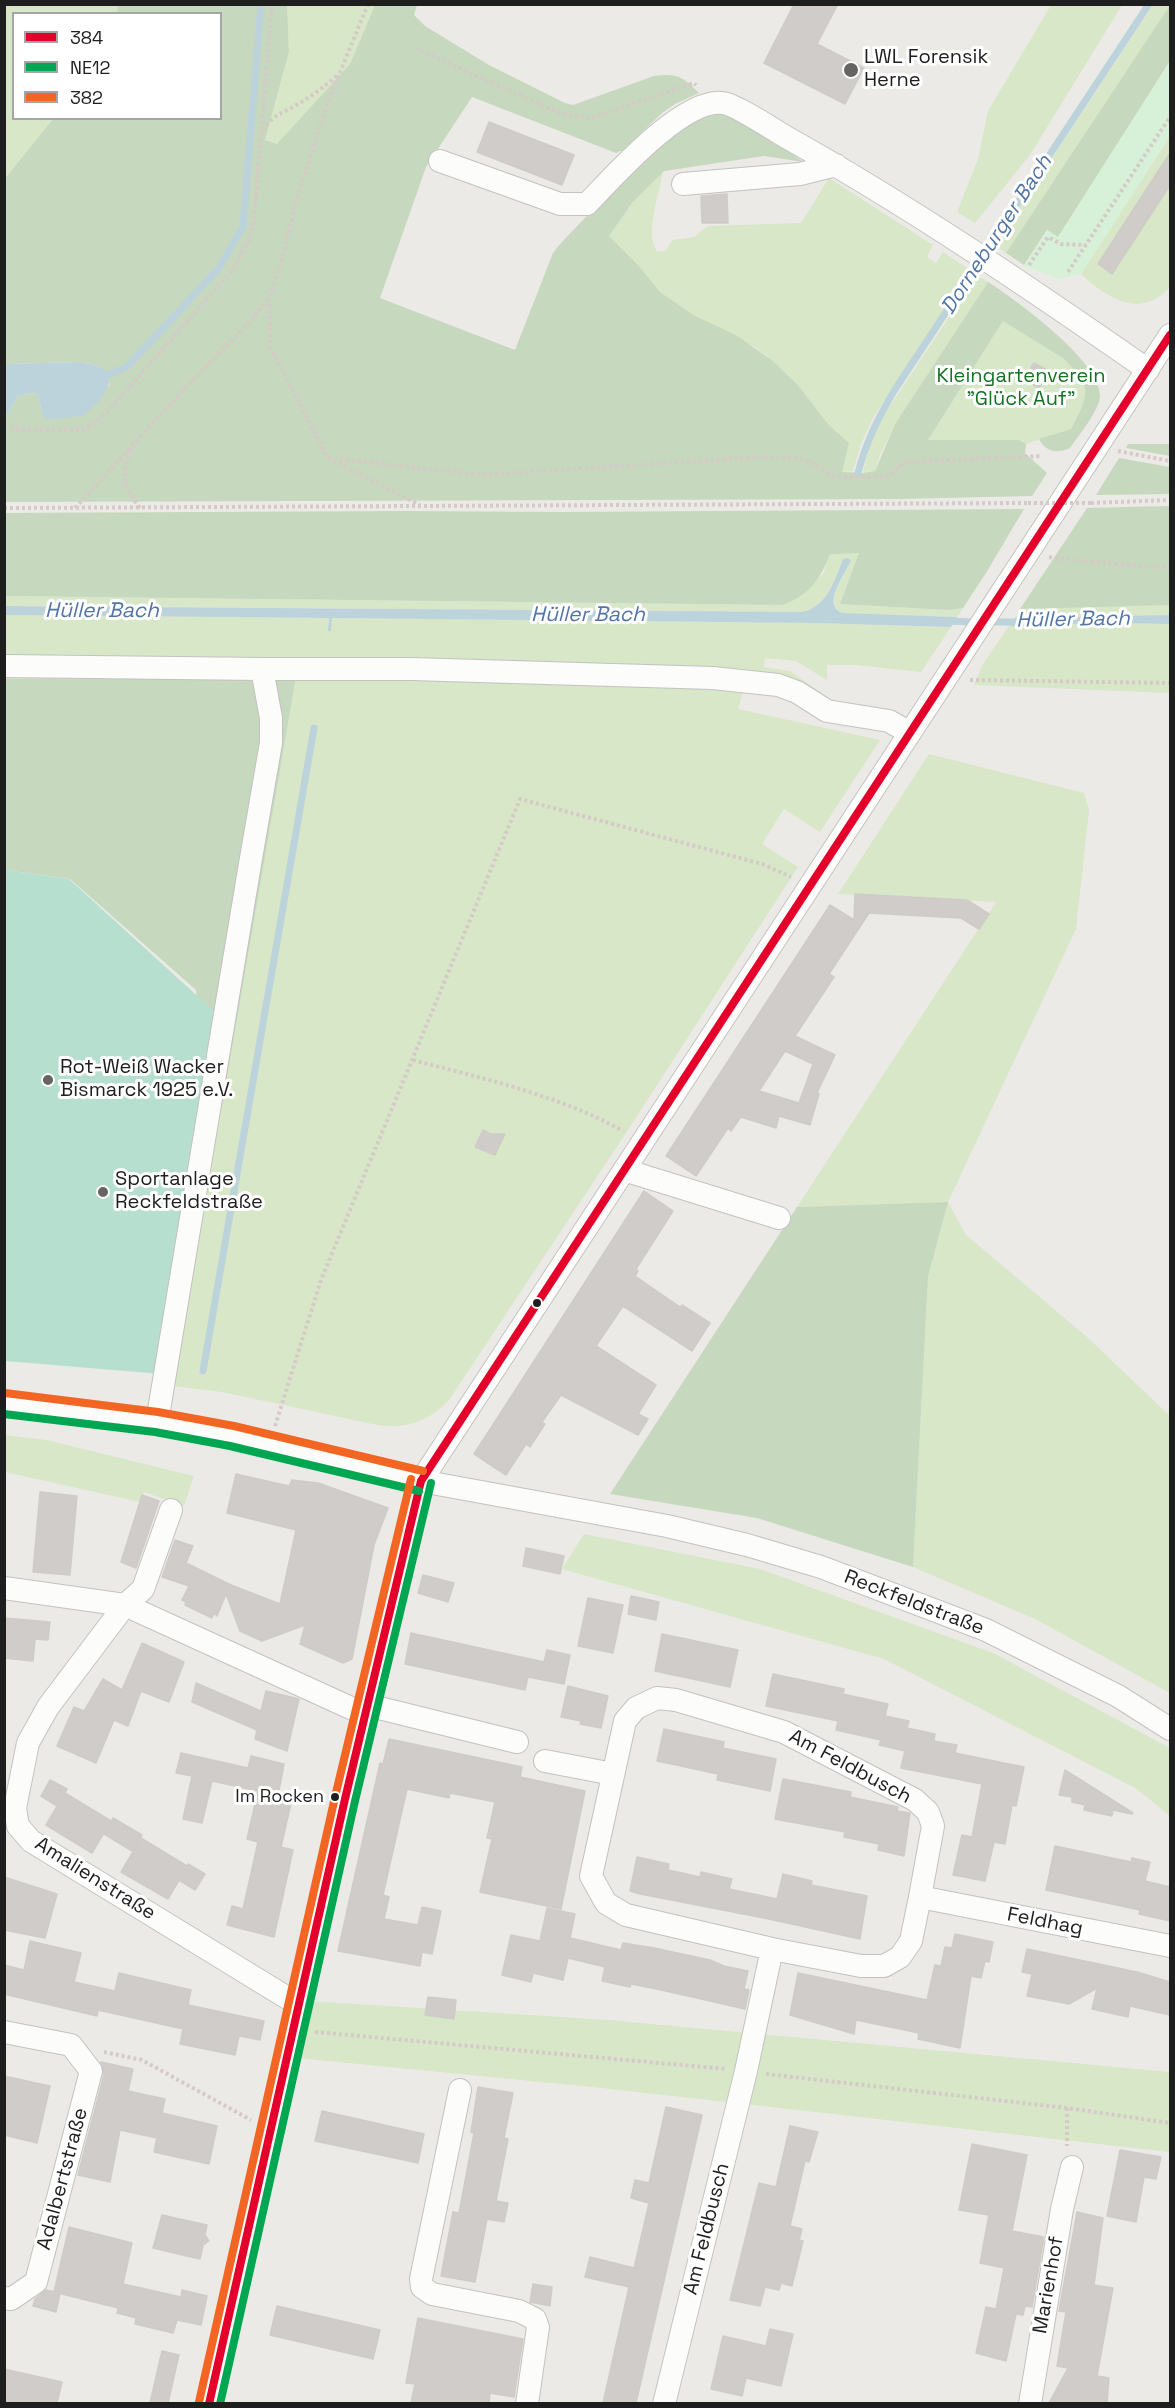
<!DOCTYPE html>
<meta charset="utf-8">
<style>
body{margin:0}
#map{position:relative;width:1175px;height:2408px;overflow:hidden;background:#eceae6;font-family:"Space Grotesk",sans-serif}
canvas{display:block}
.frame{position:absolute;inset:0;border:6px solid #1e1e1e;pointer-events:none}
.legend{position:absolute;left:12px;top:12px;width:210px;height:108px;box-sizing:border-box;background:#fff;border:2px solid #a5a5a5;margin:0;padding:8px 10px;list-style:none;font-size:18px;color:#1e1e1e}
.legend li{display:flex;align-items:center;gap:12px;height:30px}
.legend b{width:30px;border:2px solid #a5a5a5}
</style>
<div id="map">
<canvas width="1175" height="2408"></canvas>
<div class="frame"></div>
<ul class="legend">
<li><b style="height:8px;background:#e4002b"></b>384</li>
<li><b style="height:8px;background:#00a651"></b>NE12</li>
<li><b style="height:8px;background:#f26522"></b>382</li>
</ul>
</div>
<script>
const ctx = document.querySelector('canvas').getContext('2d');
ctx.lineJoin = 'round';
function paint(path, color) {
  ctx.fillStyle = color;
  ctx.fill(path, 'evenodd');
}
function strokePath(path, color, width, dash) {
  ctx.strokeStyle = color;
  ctx.lineWidth = width;
  ctx.lineCap = dash ? 'butt' : 'round';
  ctx.setLineDash(dash || []);
  ctx.stroke(path);
}
function drawText(font, color, halo, rows, align = 'center') {
  ctx.font = font + ' "Space Grotesk",sans-serif';
  ctx.lineWidth = 6;
  ctx.setLineDash([]);
  ctx.textBaseline = 'middle';
  ctx.strokeStyle = halo;
  ctx.fillStyle = color;
  for (const [text, x, y, turn = 0] of rows) {
    ctx.save();
    ctx.translate(x, y);
    ctx.rotate((+turn || 0) * Math.PI / 180);
    ctx.textAlign = isNaN(turn) ? turn : align;
    if (halo) ctx.strokeText(text, 0, 0);
    ctx.fillText(text, 0, 0);
    ctx.restore();
  }
}
paint(new Path2D(`
 M5 5H118L117 13 14 14V118L53 119 5 180Z
 M287 5H375L350 64 278 144 265 140 289 52Z
 M1051 5H1122L1030 155 975 223 957 212 978 159 988 111Z
 M1153 5H1170L1006 253 995 245Z
 M1170 136V287C1141 320 1107 298 1081 274Z
 M663 171C660 192 644 234 657 251H665L673 240 694 237 708 226 801 223 829 178 933 245 927 257 936 263 943 252 970 270 874 416 861 444 853 471 841 472 849 443 828 424 798 385 773 361 755 347 695 316 660 292 639 266 609 236 632 203Z
 M977 275 988 282 895 424 880 455 875 471 863 472 870 445 884 415Z
 M1003 321C1027 335 1088 362 1086 395 1086 406 1076 419 1071 429L1026 444 1021 440H928Z
 M830 553H860L840 604 947 610 963 608 957 617 843 613C822 606 844 575 851 561L843 559C835 580 827 607 802 612L5 606V596L782 605 823 574Z
 M1118 605H1170V615L1015 618 1020 609Z
 M5 615 329 618 328 630H331L332 618 813 623 951 627 921 672 855 665H827V680L796 661 765 658 764 667 790 671 824 695 802 688 744 689 738 709 880 740 820 832 784 809 762 844 798 867 626 1133 449 1400C431 1420 408 1428 382 1426L222 1392 173 1386 296 677 5 679Z
 M1104 623 1170 624V693L974 685 983 664 1009 626Z
 M929 754 1084 793 1089 810 1076 929 948 1202 966 1235 1086 1336 1170 1416V1693L1035 1619 913 1567 928 1277 948 1202 797 1207 996 902 838 894Z
 M5 1435 46 1440 194 1476 184 1506 144 1492 140 1502 5 1472Z
 M584 1534 760 1569 993 1653 1170 1748V1816L1137 1789 884 1659 562 1569Z
 M309 2001 609 2020 1170 2072V2152L602 2088 298 2058Z`), '#d7e7c7');
paint(new Path2D(`
 M118 5H287L289 52 265 140 277 144 350 64 375 5H417L414 15 425 26 489 65 565 103 573 105 654 76C678 73 683 77 699 93L675 104 662 113 623 150 616 153 472 97 426 167 380 298 515 350 553 253 560 244C591 213 673 120 712 114 733 111 785 150 804 162L764 156 664 171 632 203 609 236 639 266 660 292 695 316 736 335 773 361 798 385 828 424 849 443 842 472 862 473 875 471 895 424 988 282C1016 300 1099 360 1100 395 1100 410 1079 435 1070 448 1057 454 1046 452 1039 439L1071 429C1089 395 1094 387 1063 358L1003 321 928 440H1020L1026 444 1025 453 1047 473 1032 496 899 499 5 502V416L7 415 18 396 31 393 38 394 43 417 90 409 110 384 101 367 82 362 5 364 4 180 53 119 220 118V14L117 13Z
 M1170 5V61L1058 237 1047 230 1024 265 1006 253Z
 M1128 444H1170V456L1126 448Z
 M1119 458 1170 467V494L1096 495Z
 M1170 506V605L1020 609 1087 508Z
 M1024 509 986 573 963 608 948 610 840 604 859 553 830 554C821 578 809 596 782 605L5 596V513L403 511 563 512Z
 M296 677 222 1106 206 1102 196 990 70 879 5 870V679Z
 M948 1202 928 1277 913 1567 757 1518 610 1494 797 1207Z`), '#c6d8bd');
paint(new Path2D(`
 M1170 61V136L1081 274 1057 279 1024 265 1047 230 1058 237Z`), '#d7f0d8');
paint(new Path2D(`
 M5 870 69 879 227 1023 173 1375 5 1361Z`), '#b6dfd0');
paint(new Path2D(`
 M82 362 101 367 109 374C113 390 94 406 83 416L49 419 43 417 38 394 31 393 18 396 7 415 5 416V364Z
 M848 558 851 561C844 575 821 606 843 613L957 617 951 627 813 623 332 618 331 631H328L329 618 5 615V606L802 612C827 607 835 580 843 559Z
 M1170 615V624L1104 623 1009 626 1015 618Z`), '#bcd3dc');
strokePath(new Path2D(`
 M109 374 127 367 218 269 243 227 261 4
 M858 473C866 442 878 418 894 391L1149 4
 M945 621 976 622
 M987 622H1018
 M203 1371 314 728`), '#bcd3dc', 7);
const building = new Path2D(`
 M794 4H838L817 44 864 68 845 104 764 63Z
 M489 122 574 155 562 185 477 152Z
 M1170 153V185L1112 274 1098 264Z
 M727 194 728 223H702L701 196Z
 M1034 363 1049 371 1039 388 1024 379Z
 M855 894 967 900 989 914 979 929 961 918 869 913 829 974 834 977 795 1036 835 1055 817 1093 819 1094 810 1125 779 1116 776 1128 741 1117 731 1131 728 1128 696 1176 666 1156 830 905 854 920ZM785 1051 813 1064 799 1103 759 1091Z
 M483 1130 491 1134H505L495 1155 475 1147Z
 M644 1191 673 1211 636 1269 638 1271 635 1276 680 1307 682 1305 710 1323 692 1351 623 1306 596 1346 656 1385 638 1414 648 1419 638 1435 561 1395 542 1422 545 1424 530 1447 526 1444 506 1475 474 1454Z
 M236 1474 289 1486 292 1480 318 1483 388 1508 374 1545 352 1659 343 1663 300 1644 305 1625 262 1641 240 1631 226 1594 217 1616 214 1613 212 1618 185 1605 186 1602 182 1600 189 1586 162 1577 175 1540 193 1546 186 1563 231 1585 280 1604 296 1530 227 1513Z
 M40 1492 77 1496 70 1575 33 1572Z
 M142 1495 159 1501 136 1568 121 1562Z
 M526 1548 564 1556 560 1574 523 1566Z
 M423 1575 454 1583 448 1602 418 1593Z
 M631 1596 659 1602 656 1620 628 1614Z
 M588 1598 623 1605 613 1653 578 1646Z
 M4 1618 50 1622 48 1640 35 1639 33 1661 4 1658Z
 M411 1633 544 1662 547 1650 570 1655 564 1684 528 1677 525 1690 405 1664Z
 M662 1634 738 1650 730 1687 655 1671Z
 M142 1643 184 1662 169 1702 141 1691 128 1726 114 1720 96 1763 57 1746 74 1707 84 1711 103 1679 122 1690Z
 M773 1674 844 1689 843 1694 888 1704 885 1716 909 1721 907 1728 935 1734 934 1741 957 1745 955 1753 1024 1767 1016 1806 1012 1805 1005 1844 994 1842 985 1881 953 1875 962 1835 972 1837 982 1784 901 1768 905 1751 879 1745 881 1740 836 1730 838 1721 766 1706Z
 M196 1683 261 1711 266 1691 299 1699 287 1751 255 1739 257 1730 192 1702Z
 M568 1686 608 1696 601 1728 580 1724 581 1721 561 1717Z
 M664 1729 724 1742 723 1748 776 1759 770 1791 717 1780 718 1774 657 1761Z
 M389 1739 522 1767 520 1777 585 1791 561 1909 480 1892 492 1839 487 1838 495 1802 450 1793 449 1798 407 1789 383 1895 389 1897 384 1919 418 1925 422 1907 441 1911 432 1954 422 1952 420 1966 338 1951 380 1763 383 1764Z
 M181 1753 248 1768 251 1756 284 1764 278 1796 292 1799 281 1847 293 1850 274 1937 227 1925 232 1906 243 1909 258 1842 247 1839 258 1791 212 1781 202 1823 183 1819 192 1776 176 1773Z
 M1065 1770 1133 1813 1132 1814 1113 1810 1112 1816 1084 1810 1085 1805 1072 1802V1797L1059 1795Z
 M783 1779 851 1792 850 1797 898 1807 897 1811 910 1813 904 1856 878 1850 879 1844 844 1837 845 1832 775 1819Z
 M50 1780 67 1789 57 1806 41 1796Z
 M65 1793 111 1821 92 1853 46 1825Z
 M113 1818 142 1835 132 1851 104 1834Z
 M141 1838 187 1866 188 1864 205 1874 195 1890 179 1880 168 1899 121 1872Z
 M1055 1846 1131 1862 1132 1858 1150 1862 1145 1881 1170 1887V1921L1139 1914 1140 1910 1046 1890Z
 M637 1857 669 1864 668 1870 700 1877 701 1872 732 1879 729 1889 777 1899 783 1874 812 1881 811 1885 867 1896 860 1939 764 1918 640 1894 630 1891Z
 M4 1877 57 1894 45 1938 4 1930Z
 M547 1908 575 1914 570 1938 621 1950 623 1943 654 1948 710 1960 724 1966 748 1971 744 1989 749 1990 745 2009 666 1991 631 1984 630 1987 602 1981 605 1967 568 1958 563 1980 533 1973 531 1982 502 1975 511 1935 540 1941Z
 M955 1934 993 1942 989 1962 985 1961 981 1978 971 1976 960 2048 918 2039 919 2033 856 2020 854 2034 790 2015 798 1973 927 2000 935 1965 941 1966 945 1947 952 1948Z
 M30 1941 81 1953 74 1982 115 1991 119 1973 191 1990 188 2005 264 2021 260 2040 239 2036 235 2055 180 2044 183 2029 98 2010 97 2016 4 1994V1965L24 1970Z
 M1027 1949 1137 1972 1170 1982V2015L1130 2006 1128 2017 1092 2009 1097 1988 1069 2004 1027 1996 1032 1974 1022 1972Z
 M428 1997 456 2000 454 2019 425 2015Z
 M101 2062 133 2069 128 2091 165 2099 162 2113 217 2126 209 2164 154 2152 157 2138 120 2130 110 2182 78 2175 104 2074Z
 M4 2076 50 2086 37 2143 4 2135Z
 M478 2087 513 2093 504 2138 508 2139 496 2201 508 2203 504 2222 487 2219 475 2282 441 2276 453 2212 459 2213 474 2133 471 2132Z
 M666 2107 702 2115 636 2403H603L629 2287 585 2277 590 2257 634 2268 649 2203 631 2198 635 2180 649 2183Z
 M322 2111 424 2134 418 2163 315 2141Z
 M790 2126 818 2132 809 2162 805 2161 790 2226 802 2229 799 2240 803 2241 792 2286 781 2283 779 2290 765 2287 760 2306 730 2300 759 2183 776 2187Z
 M972 2144 1027 2155 1012 2231 1044 2237 1032 2307 1025 2306 1023 2315 1016 2314 1006 2361 976 2353 986 2307 996 2309 1004 2268 980 2263 989 2215 959 2210Z
 M1120 2150 1161 2157 1156 2179 1144 2177 1136 2222 1107 2216Z
 M1077 2212 1103 2218 1094 2285 1113 2288 1097 2376 1109 2378 1107 2403H1049L1068 2368 1057 2366 1066 2312 1059 2311Z
 M162 2215 207 2225 205 2235 209 2241 203 2245 200 2259 153 2248Z
 M69 2227 132 2243 123 2284 181 2297 182 2290 207 2296 201 2325 177 2320 173 2333 135 2324 136 2318 117 2313 118 2308 54 2292Z
 M533 2284 552 2287 550 2306 530 2302Z
 M46 2290 60 2293 56 2312 33 2306 35 2299Z
 M277 2306 380 2330 373 2359 270 2335Z
 M418 2318 523 2339 514 2397 490 2393 489 2403H411L415 2384 406 2383Z
 M770 2329 793 2334 781 2386 746 2378 742 2396 711 2389 723 2336 766 2346Z
 M162 2351 179 2355 168 2403H150Z
 M4 2369 62 2382 57 2403H4Z`);
paint(building, '#cfccc9');
strokePath(building, '#cfccc8', 1.5);
const minor = new Path2D(`
 M440 161 560 204H587C614 176 682 99 722 103 733 103 774 130 786 137 911 207 1030 288 1148 370
 M683 184 800 174 836 165
 M4 666 262 669 271 718V743L250 864 157 1422
 M262 669H412L713 678 778 685 797 692 827 711 889 721 910 733
 M624 1170 779 1218
 M4 1403 157 1422 232 1436 421 1481 667 1526 747 1545 821 1567 986 1630 1118 1696 1170 1729
 M171 1510 143 1589 125 1605 48 1707 28 1743 15 1808 18 1826 31 1841 299 2005
 M4 1588 125 1605 364 1714
 M657 1698 676 1700 784 1732 915 1800 928 1812 933 1826 920 1897 911 1941 900 1957 884 1966H861L772 1949 626 1915 606 1903 591 1876 625 1721 636 1708Z
 M367 1705 517 1742
 M545 1761 613 1774
 M920 1897 1170 1946
 M4 2032 71 2045 91 2071 36 2282 11 2299 4 2298
 M460 2090 421 2279 422 2287 432 2294 519 2311 535 2319 538 2327 527 2404
 M209 2404 345 1799 421 1481 1170 335
 M664 2404 746 2071 772 1949
 M1030 2404 1062 2209 1072 2167`);
strokePath(minor, '#c3c2c1', 24);
strokePath(new Path2D(`
 M415 48 562 114 591 118 694 83 696 85
 M262 130C277 112 280 115 298 104 312 96 325 86 338 75
 M1029 265 1048 237 1061 244 1086 245
 M1068 272 1170 117
 M269 298 270 346 328 458 420 505
 M4 429 80 430 95 423 110 409 231 272 248 242 254 219 272 4
 M131 450C119 475 125 489 140 508
 M1118 451 1170 461
 M328 458 482 475 760 457 804 459 836 477H886L905 462 1042 456
 M1091 503 1170 500
 M4 508 1028 503
 M75 508 183 390 250 322 269 297 280 267 296 200 329 99 368 4
 M1049 557 1058 559 1170 568
 M970 680 1170 683
 M413 1060C484 1079 559 1095 623 1131
 M275 1426 321 1280 520 799 762 864 791 877
 M315 2032 726 2069
 M104 2052 142 2060 251 2120
 M766 2074 1067 2108 1170 2123
 M1067 2108V2146`), '#d5cac7', 4, [3, 3]);
strokePath(minor, '#fcfcfb', 22);
strokePath(new Path2D(`
 M1028 503H1091`), '#d5cac7', 4, [3, 3]);
strokePath(new Path2D(`
 M209 2404 345 1799 421 1481 1170 335`), '#e4002b', 8);
strokePath(new Path2D(`
 M4 1414 155 1432 230 1446 419 1491
 M220 2404 355 1801 431 1483`), '#00a651', 8);
strokePath(new Path2D(`
 M5 1393 158 1412 234 1426 423 1471
 M199 2402 335 1797 411 1479`), '#f26522', 8);
for (const [x, y, r, color] of [
 [851,70,8,"#666564"],
 [48,1080,6,"#666564"],
 [103,1192,6,"#666564"],
 [537,1303,5,"#1e1e1e"],
 [335,1797,5,"#1e1e1e"]
]) {
  const dot = new Path2D();
  dot.arc(x, y, r, 0, 2 * Math.PI);
  ctx.fillStyle = color;
  ctx.fill(dot);
  strokePath(dot, '#fff', 2);
}
drawText('18px', '#1e1e1e', '#fff', [
 ["Im Rocken",324,1797]
], 'right');
drawText('20px', '#1e1e1e', '#fff', [
 ["LWL Forensik",864,58],
 ["Herne",864,81],
 ["Rot-Weiß Wacker",60,1068],
 ["Bismarck 1925 e.V.",60,1091],
 ["Sportanlage",115,1180],
 ["Reckfeldstraße",115,1203]
], 'left');
drawText('20px', '#157324', '#fff', [
 ["Kleingartenverein",1021,377],
 ["\"Glück Auf\"",1021,400]
]);
drawText('20px', '#1e1e1e', '#fff', [
 ["Reckfeldstraße",914,1603,21],
 ["Am Feldbusch",850,1767,28],
 ["Amalienstraße",95,1879,32],
 ["Feldhag",1045,1922,11],
 ["Adalbertstraße",63,2179,-75],
 ["Am Feldbusch",707,2229,-76],
 ["Marienhof",1049,2285,-80]
]);
drawText('italic 21px', '#5275a5', '#fff', [
 ["Dorneburger Bach",997,235,-57],
 ["Hüller Bach",102,611],
 ["Hüller Bach",588,615],
 ["Hüller Bach",1073,620,-1]
]);
</script>
